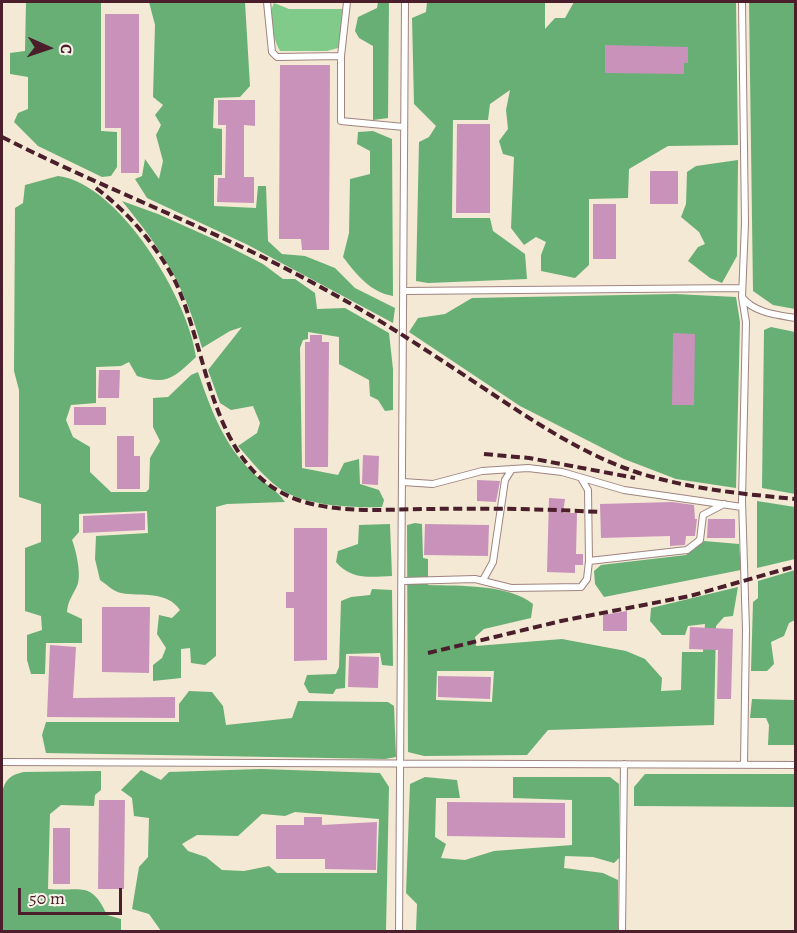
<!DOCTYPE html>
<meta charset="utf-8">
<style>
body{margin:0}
#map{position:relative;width:797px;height:933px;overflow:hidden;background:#f4e9d4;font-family:Alegreya,serif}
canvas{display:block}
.frame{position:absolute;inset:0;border:3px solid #4a1f2b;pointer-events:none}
.north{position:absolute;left:18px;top:18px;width:60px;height:60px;-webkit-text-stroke:4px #f7f3e8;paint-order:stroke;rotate:93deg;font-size:16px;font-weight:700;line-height:24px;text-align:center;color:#4a1f2b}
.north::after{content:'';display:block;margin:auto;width:21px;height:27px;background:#4a1f2b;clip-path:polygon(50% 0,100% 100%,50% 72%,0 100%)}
.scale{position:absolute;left:18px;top:888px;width:104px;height:27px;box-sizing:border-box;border:3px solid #4a1f2b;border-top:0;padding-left:8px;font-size:18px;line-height:21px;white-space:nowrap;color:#4a1f2b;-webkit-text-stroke:4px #f7f3e8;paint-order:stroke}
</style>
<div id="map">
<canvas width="797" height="933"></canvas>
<div class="frame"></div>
<div class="north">С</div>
<div class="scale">50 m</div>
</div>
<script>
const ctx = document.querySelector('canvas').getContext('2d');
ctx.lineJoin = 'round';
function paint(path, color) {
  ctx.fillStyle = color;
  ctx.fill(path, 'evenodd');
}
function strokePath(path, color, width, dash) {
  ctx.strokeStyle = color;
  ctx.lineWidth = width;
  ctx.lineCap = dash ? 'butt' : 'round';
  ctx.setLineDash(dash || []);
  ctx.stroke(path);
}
paint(new Path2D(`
 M274 3 289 9H342L341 42 338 48 327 51H280C273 38 267 16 274 3Z`), '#80cb89');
paint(new Path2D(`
 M26 2H101V131L117 132V167L111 176 102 177 38 146 14 122 18 113 28 109V77L10 74V53L25 51Z
 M149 2H245L250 86 240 97 214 98 213 128 222 129V175H214V206L256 208 258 186H266L268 241 282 254 305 256 335 268 355 288 395 308 393 323 248 245 147 198 135 179 142 176 145 159 159 179 163 161 156 135 161 125 155 115 163 105 153 97 155 25Z
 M378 2H389L388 118 373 120V46L359 38 355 31 358 17 377 8Z
 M427 2H545V29L555 18H565L574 2H736L738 145 668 146 629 169 628 198 589 199V265L575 278 541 271V255L546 242 536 237 524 245 511 228 514 157 503 154 499 141 508 129 506 110 510 90 490 104 488 120H453L452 218H490L493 231 525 254 527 279 428 283 416 281 419 142 429 137 436 126 414 104 412 18 426 12Z
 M749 2H795V309L773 305 753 291Z
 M373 131 392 139 393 296C370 292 357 275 343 257L349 233 350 179 370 174V151L357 144 358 132Z
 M738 160 737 256 722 283 710 278 688 261 698 247 705 244 699 232 681 217 686 204 687 172 696 166Z
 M58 176C119 183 189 300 196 357 174 377 168 386 137 376L129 362 121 366 96 367V403L71 405 66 420 73 437 90 447V472L111 492H146L149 489 150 458 160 441 153 427V398L168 397 191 375 198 372C210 407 222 440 247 467 258 480 276 488 285 502L227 504 216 507V656L205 665 191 663 190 648 181 649V678L153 681V665L162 658 166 648 157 634 159 615 172 618 180 610C166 590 142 597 121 593 114 592 106 584 100 580L95 559 96 536 148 533 147 511 79 514V532L72 540C76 550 82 576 77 586 72 597 68 600 67 612L82 619V643H46L45 674H31L27 660V635L42 630 41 616 25 611V548L41 542V504L19 497V390L14 371 15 208 23 203 25 185Z
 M122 201 158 214 218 241 263 264 283 279H295L315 293 317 309 345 308 389 333 393 369V410L385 411 378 400 370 396 369 380 339 364V337L308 332V339L303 340 300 348 302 468 338 475 344 463 359 459 360 484 379 490 384 500 382 507C352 508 312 506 285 492 268 482 251 461 238 446L257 433 260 423 253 406 231 410 220 403 208 370 242 327 230 331 202 348C185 286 163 251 122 201Z
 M675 294 736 297 740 322 736 488 676 479 624 459 520 406 409 332 418 318 445 314 472 298Z
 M771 327 795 332V494L762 488 764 330Z
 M757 501 795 507V559L757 568Z
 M415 523 422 524 423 558 428 559V585C459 586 509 584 533 604L531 618 484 629 475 637 476 646 562 639 626 651 645 659 662 678 661 691 681 690 682 652H703L705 624 688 626 685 635H662L650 621 651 608 738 587 733 616 724 617 716 626 714 725 548 730 527 755 424 756 408 752 407 525ZM437 671H494L492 702 436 700Z
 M390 524 392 576C370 577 351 580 336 562L338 551 358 544 359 525Z
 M704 541 739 544 741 570 604 597 595 584 594 571 601 565 686 555Z
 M795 570V620L789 623 784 636 771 642 774 664 767 671H751L753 602 758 598V581Z
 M372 589 392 590 393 666 382 665 380 653 346 654 345 688 336 689 333 694 309 693 304 684 307 675 336 674 339 667 341 601 351 597 370 595Z
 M189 691 212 692 223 706 226 725 292 718 298 701 388 702 394 706 396 757 385 759 46 753 42 735 46 722H179V704Z
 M752 699 795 700V745H768L769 725 766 718H750Z
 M261 769 380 773 389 787 386 931H161L149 914 132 909 139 867 148 857 149 818 134 816 132 798 121 790 141 770 161 780 169 772ZM295 812 379 819 377 873H277L269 866 244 871 222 870 206 857 188 851 182 844 197 835 238 836 262 814 285 816Z
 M101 771V790L95 795 94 806 61 805 50 814 48 889C81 892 91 880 107 915L121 919V931H2V792C6 779 10 775 24 772Z
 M645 774H795V807L634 806V787Z
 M425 777 457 780 460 798H436L435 837 446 844 441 858 465 860 494 851 572 845V800L513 798V777H610L619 784V858L614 863 593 857 565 856 564 868 603 873 618 880V931H416L417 904 406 893 410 784Z`), '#68af75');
paint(new Path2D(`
 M105 14H139V173H121V128H105Z
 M605 45 688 47V63H684V74L605 73Z
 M280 65H330L329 250H302L301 239H279Z
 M218 100H255V126L244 125V177H254V203L217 202 218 178H225L226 125H218Z
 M457 124H490V213H456Z
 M650 171H678V204H650Z
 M593 204H616V259H593Z
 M673 333 695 334 694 405H672Z
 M310 335H322V342H329L328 467H305V342H310Z
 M99 370H120L119 398H98Z
 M74 407H106V425H74Z
 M117 436H134V456H140V489H117Z
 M363 455 379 456 378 485 362 484Z
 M477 480 500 481 496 502 477 501Z
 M549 498 565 499 563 513H577L576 554H583V565H575V573L547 572Z
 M672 502 694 505 695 519H697L695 536H686L685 545 670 546V536L601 538 600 504Z
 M145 513V530L83 533V516Z
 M708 519H735V538H707Z
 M425 524 489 525 488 556 424 555Z
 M294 528H327V660L294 661V608H286V592H294Z
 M102 607H150L149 673 102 672Z
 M627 611V631H603V615Z
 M690 627 733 629 731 699H717L718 650 689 649Z
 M50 645 76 647 73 698 175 697V718L47 717Z
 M349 656 379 657 378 688 348 687Z
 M438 676 491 677 490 699 438 697Z
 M99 800H125L124 889H98Z
 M447 802 565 803V838L447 836Z
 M304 817H322V825L377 822 376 870 325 869V859H276V825H304Z
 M53 828H70V884H53Z`), '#c892bb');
const lane = new Path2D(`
 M267 2 272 52 277 57 341 56V121L404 127
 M742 2 745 223 742 297C754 313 777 315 796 318
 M341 56 347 2
 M404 291 742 288
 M742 297 746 322 742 500 746 630 744 764
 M403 482 433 484 482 471 528 468 562 472 624 490 742 507
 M589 561 687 550 700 540 703 515 724 504
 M483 580 493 562 505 480 512 469
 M403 581 475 579 511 588 581 587 587 579 589 561 588 490 581 478
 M2 762 796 765
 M399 932 405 2
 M622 932 624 764`);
strokePath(lane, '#9f8480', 8);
strokePath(lane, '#fff', 6);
strokePath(new Path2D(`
 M2 137C108 191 222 232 326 290 382 320 435 356 488 391 536 423 584 455 639 473 690 489 742 494 796 499
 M96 188C128 212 157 246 175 281 210 354 209 471 301 501 343 514 389 509 432 509 488 508 544 509 600 512
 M484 454 529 458 635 478
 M428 653 561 621 690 596 796 566`), '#4a1f2b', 4, [9, 4.5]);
</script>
